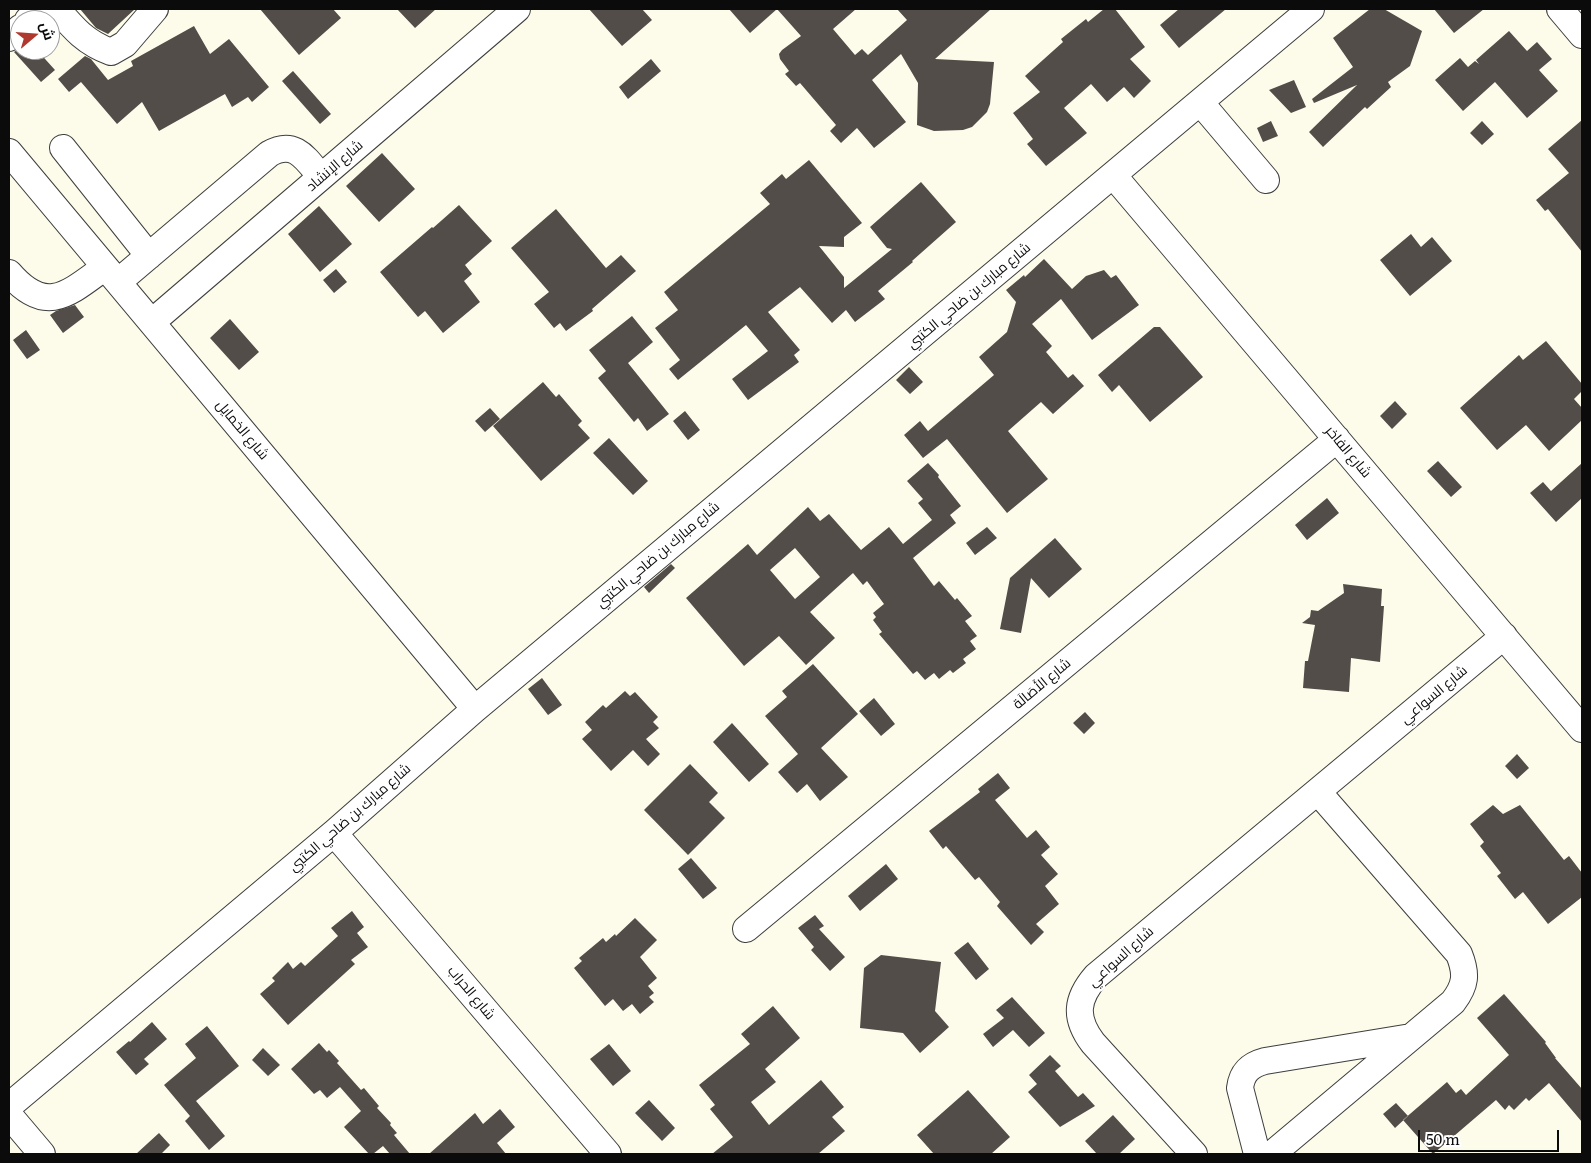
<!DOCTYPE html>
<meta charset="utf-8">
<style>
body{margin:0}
#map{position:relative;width:1591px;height:1163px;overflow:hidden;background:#fdfcea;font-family:Literata,Cairo,serif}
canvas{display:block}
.frame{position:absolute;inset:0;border:10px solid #0b0b0b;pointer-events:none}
.north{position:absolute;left:10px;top:10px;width:50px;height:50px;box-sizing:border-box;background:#fff;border:1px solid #9d9d9d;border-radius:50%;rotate:72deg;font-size:14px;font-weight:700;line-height:20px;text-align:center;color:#0b0b0b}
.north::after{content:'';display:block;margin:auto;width:18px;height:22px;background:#af382f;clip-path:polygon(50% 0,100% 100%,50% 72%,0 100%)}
.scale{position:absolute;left:1418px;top:1130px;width:141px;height:22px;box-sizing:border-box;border:2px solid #0b0b0b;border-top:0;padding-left:6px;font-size:15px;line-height:18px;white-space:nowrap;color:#0b0b0b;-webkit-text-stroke:4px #fff;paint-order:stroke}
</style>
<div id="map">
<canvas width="1591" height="1163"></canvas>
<div class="frame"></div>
<div class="north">ش</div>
<div class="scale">50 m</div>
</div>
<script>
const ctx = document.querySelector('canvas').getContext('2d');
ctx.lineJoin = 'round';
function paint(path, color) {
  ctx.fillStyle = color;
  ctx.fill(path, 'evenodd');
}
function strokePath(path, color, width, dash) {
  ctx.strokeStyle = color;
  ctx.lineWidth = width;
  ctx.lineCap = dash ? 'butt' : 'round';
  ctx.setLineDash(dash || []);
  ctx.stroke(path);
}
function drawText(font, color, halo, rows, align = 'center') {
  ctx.font = font + ' Literata,Cairo,serif';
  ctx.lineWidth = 5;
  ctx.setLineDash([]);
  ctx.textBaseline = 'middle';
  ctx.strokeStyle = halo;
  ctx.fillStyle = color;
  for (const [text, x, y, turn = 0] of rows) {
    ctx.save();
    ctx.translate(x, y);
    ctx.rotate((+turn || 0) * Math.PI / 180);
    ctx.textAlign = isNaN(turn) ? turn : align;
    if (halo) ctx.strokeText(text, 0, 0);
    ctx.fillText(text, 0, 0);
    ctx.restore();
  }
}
paint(new Path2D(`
 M80 9H135L108 34 96 28Z
 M260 9H333L341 18 299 55Z
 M397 9H436L415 28Z
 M589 9H642L652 20 622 46Z
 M729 9H856L833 29 855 55 862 49 868 55 907 20 897 9H991L935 59 994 62 990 104 987 112 972 127 963 130 934 131 917 125 918 83 901 54 872 80 906 122 874 148 857 128 841 143 830 131 836 125 800 83 796 86 785 74 789 71 780 59 779 54 782 50 801 36 777 9 750 33Z
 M1104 9H1115L1145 47 1130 59 1151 81 1134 98 1124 87 1107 102 1091 84 1064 108 1087 133 1046 166 1027 144 1033 139 1013 113 1040 92 1025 76 1063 42 1061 39 1086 19 1088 22Z
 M1179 9H1226L1179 48 1160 25Z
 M1370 9H1384L1422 31 1410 66 1388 82 1391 87 1367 109 1365 107 1323 147 1309 132 1357 85 1314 103 1312 99 1353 67 1333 38Z
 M1434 9H1484L1454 33Z
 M194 26 210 54 229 39 269 87 252 102 248 97 232 107 225 94 159 131 142 102 117 124 81 82 69 92 58 79 85 56 91 59 108 80 133 66 131 61Z
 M1509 31 1527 51 1537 42 1552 59 1539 70 1558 91 1527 118 1495 82 1463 111 1435 80 1460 58 1468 67 1475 61 1479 64 1476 60Z
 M17 50H37L55 70 41 82 14 52Z
 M651 59 661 71 628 99 619 87Z
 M293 71 331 114 320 124 282 81Z
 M1294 80 1306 107 1291 113 1269 90Z
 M1582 120V252L1548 209 1545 211 1536 200 1569 173 1548 149Z
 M1271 121 1278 136 1263 142 1257 128Z
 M1482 121 1494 134 1482 145 1470 133Z
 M382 153 415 189 379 222 346 186Z
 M809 160 862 223 844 237V247L819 246 844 277V288L892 249 887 248 870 227 921 182 956 222 912 261 913 262 878 291 885 299 855 322 846 310 832 323 800 287 768 312 800 350 794 355 799 362 748 400 732 379 768 351 746 325 678 380 669 369 680 360 655 328 678 310 664 292 770 204 760 193 782 174 786 179Z
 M459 205 492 241 465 265 472 274 464 281 480 302 443 333 425 311 418 317 380 272 432 227 433 228Z
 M319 206 352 244 320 272 288 234Z
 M556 209 606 268 621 255 636 271 592 309 593 311 566 331 560 323 554 328 534 304 549 292 511 248Z
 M1411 234 1421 247 1432 237 1452 261 1410 296 1380 260Z
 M1044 259 1072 289 1086 276 1104 270 1111 278 1116 275 1139 305 1092 340 1061 299 1032 324 1052 346 1046 352 1068 378 1073 374 1084 386 1053 414 1041 402 1008 431 1048 479 1007 513 947 439 923 458 904 435 920 421 928 431 994 375 979 357 1007 332 1016 302 1006 290 1024 275 1025 277Z
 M336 269 347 282 334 293 323 280Z
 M75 305 84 317 63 333 50 315 56 311Z
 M632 316 653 342 628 363 669 414 647 431 638 418 634 422 598 378 606 371 589 350Z
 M230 319 259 352 239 370 210 338Z
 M1154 327H1160L1203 377 1150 422 1119 385 1112 392 1098 375Z
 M26 330 40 350 27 359 13 340Z
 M1546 341 1582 384V391L1574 399 1582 408V420L1549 451 1526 425 1497 450 1460 408 1519 355 1523 360Z
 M909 367 923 382 910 394 896 380Z
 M543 382 556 397 559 394 582 421 578 425 590 438 541 481 493 426Z
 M1395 401 1407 414 1392 429 1380 416Z
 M490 408 500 419 485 432 475 421Z
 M685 411 700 430 688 440 673 421Z
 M609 438 648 481 633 495 593 453Z
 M1438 461 1462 487 1451 497 1427 471Z
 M928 463 939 475 938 477 961 506 950 515 956 523 913 558 934 586 939 581 955 600 957 598 972 616 965 621 977 636 970 641 976 649 963 659 966 663 953 673 950 670 939 679 934 673 925 680 917 671 913 674 879 634 882 632 873 620 876 617 873 613 884 604 867 581 863 585 853 573 810 612 835 638 806 665 779 636 744 666 686 598 748 544 757 555 808 507 820 521 829 514 861 550 889 527 903 544 932 520 918 503 923 499 907 481ZM795 548 820 577 795 599 770 570Z
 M1582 463V498L1556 522 1530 493 1543 482 1551 491Z
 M1327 498 1339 513 1307 540 1295 525Z
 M987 527 997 538 975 555 966 543Z
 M1055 538 1082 569 1049 598 1031 578 1021 633 1000 629 1010 578Z
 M671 564 675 568 649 593 644 587Z
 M1343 584 1382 589 1381 606H1384L1380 662 1351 658 1349 692 1303 688 1305 661H1308L1315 625 1302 623 1310 617 1311 610 1318 611 1344 593Z
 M813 664 858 714 821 748 848 777 820 801 807 784 797 793 778 772 798 754 765 716 787 697 782 691Z
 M542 678 562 705 548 715 528 689Z
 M625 691 630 696 635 692 658 717 653 722 659 728 646 739 660 754 648 766 633 750 611 771 582 739 592 730 585 722 603 705 606 708Z
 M874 698 895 724 881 736 859 711Z
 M1085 712 1095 723 1084 734 1073 723Z
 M732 723 769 764 749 782 713 742Z
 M1517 754 1529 768 1517 779 1505 766Z
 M690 764 718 793 709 802 725 818 688 855 644 810Z
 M998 773 1010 788 995 800 1027 838 1036 830 1050 847 1041 855 1058 874 1045 886 1059 904 1036 924 1044 932 1031 945 997 906 1000 902 979 877 975 880 946 846 943 849 929 831 980 792 978 789Z
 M1493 805 1503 814 1520 805 1564 860 1569 856 1582 873V897L1548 924 1523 892 1515 899 1497 876 1501 873 1480 846 1484 842 1470 824Z
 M691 858 717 888 703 899 678 869Z
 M886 864 898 879 860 911 848 896Z
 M352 911 364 927 357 933 368 947 351 960 355 964 288 1025 260 994 275 981 272 978 288 962 293 969 301 962 305 966 338 936 331 928Z
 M815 915 824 926 819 929 845 957 830 971 811 950 814 947 798 928Z
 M635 918 657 940 640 957 657 978 648 986 654 993 649 997 654 1002 640 1014 632 1004 623 1011 613 999 605 1006 574 968 582 961 579 958 603 938 606 942 615 934 616 936Z
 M968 942 989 969 976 980 954 953Z
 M881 955 941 962 935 1011 949 1027 920 1053 903 1033 860 1028 864 968Z
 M1504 994 1546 1042 1545 1043 1556 1058H1555L1582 1089V1122L1549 1083 1529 1101 1526 1098 1514 1110 1509 1105 1505 1110 1496 1100 1433 1154 1403 1120 1447 1082 1456 1093 1461 1089 1466 1095 1509 1055 1477 1018Z
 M1012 997 1045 1033 1029 1047 1013 1030 993 1047 983 1034 1004 1018 996 1010Z
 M773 1006 800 1038 765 1069 776 1082 751 1102 769 1125 821 1080 844 1107 832 1117 845 1131 818 1154H712L733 1137 710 1109 715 1105 699 1085 750 1044 741 1034Z
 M152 1022 167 1039 144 1059 149 1064 136 1075 116 1052 129 1041 130 1042Z
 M207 1026 239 1066 196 1101 225 1136 209 1150 185 1121 190 1116 164 1085 196 1058 185 1044Z
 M319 1043 327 1052 329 1050 339 1061 337 1063 361 1090 364 1088 379 1106 377 1108 391 1123 390 1125 397 1133 394 1135 410 1154H390L383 1146 373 1154H369L344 1127 361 1111 340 1087 327 1098 320 1090 314 1094 291 1069Z
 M609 1044 631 1071 613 1086 590 1059Z
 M263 1048 280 1065 268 1076 252 1060Z
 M1050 1055 1061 1066 1055 1071 1078 1097 1083 1093 1095 1106 1060 1127 1028 1092 1037 1084 1029 1075Z
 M968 1090 1010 1137 991 1154H934L917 1135Z
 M649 1100 675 1128 662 1141 635 1113Z
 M1396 1103 1408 1116 1395 1128 1383 1114Z
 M500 1109 515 1127 497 1143 506 1154H429L475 1113 483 1124Z
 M1113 1115 1135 1139 1119 1154H1097L1085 1141Z
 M159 1133 170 1145 161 1154H136Z`), '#524d48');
const minor = new Path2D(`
 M57 9C74 29 86 43 111 52L125 44 155 9
 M1560 9 1582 35
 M28 20 39 9
 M9 38 20 28
 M1200 102 1266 180
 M63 148 149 256
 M9 152 475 709
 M1113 175 1582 729
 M9 273C46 316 68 294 105 267
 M118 282 269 154C295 139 306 159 321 177
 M152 322 517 9
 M334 833 608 1154
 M746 929 1337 439
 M9 1106 334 833 475 709 1311 9
 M9 1115 42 1154
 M1194 1154 1093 1043C1074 1018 1076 999 1096 976L1504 636
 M1257 1154 1240 1088C1242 1072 1250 1065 1265 1061L1411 1037
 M1272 1154 1453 1002C1466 985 1467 974 1459 954L1318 792`);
strokePath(minor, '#3e3e3e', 28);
strokePath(minor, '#fff', 26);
drawText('14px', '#0b0b0b', '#fff', [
 ["شارع الإنشاد",335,166,-41],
 ["شارع مبارك بن ضاحي الكتبي",969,296,-40],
 ["شارع الخمايل",242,430,50],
 ["شارع الفاخر",1348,452,50],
 ["شارع مبارك بن ضاحي الكتبي",658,555,-40],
 ["شارع الأَصَالَة",1042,684,-40],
 ["شارع السواعي",1434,695,-40],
 ["شارع مبارك بن ضاحي الكتبي",350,818,-41],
 ["شارع السواعي",1121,957,-42],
 ["شارع الحراب",471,993,50]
]);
</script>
